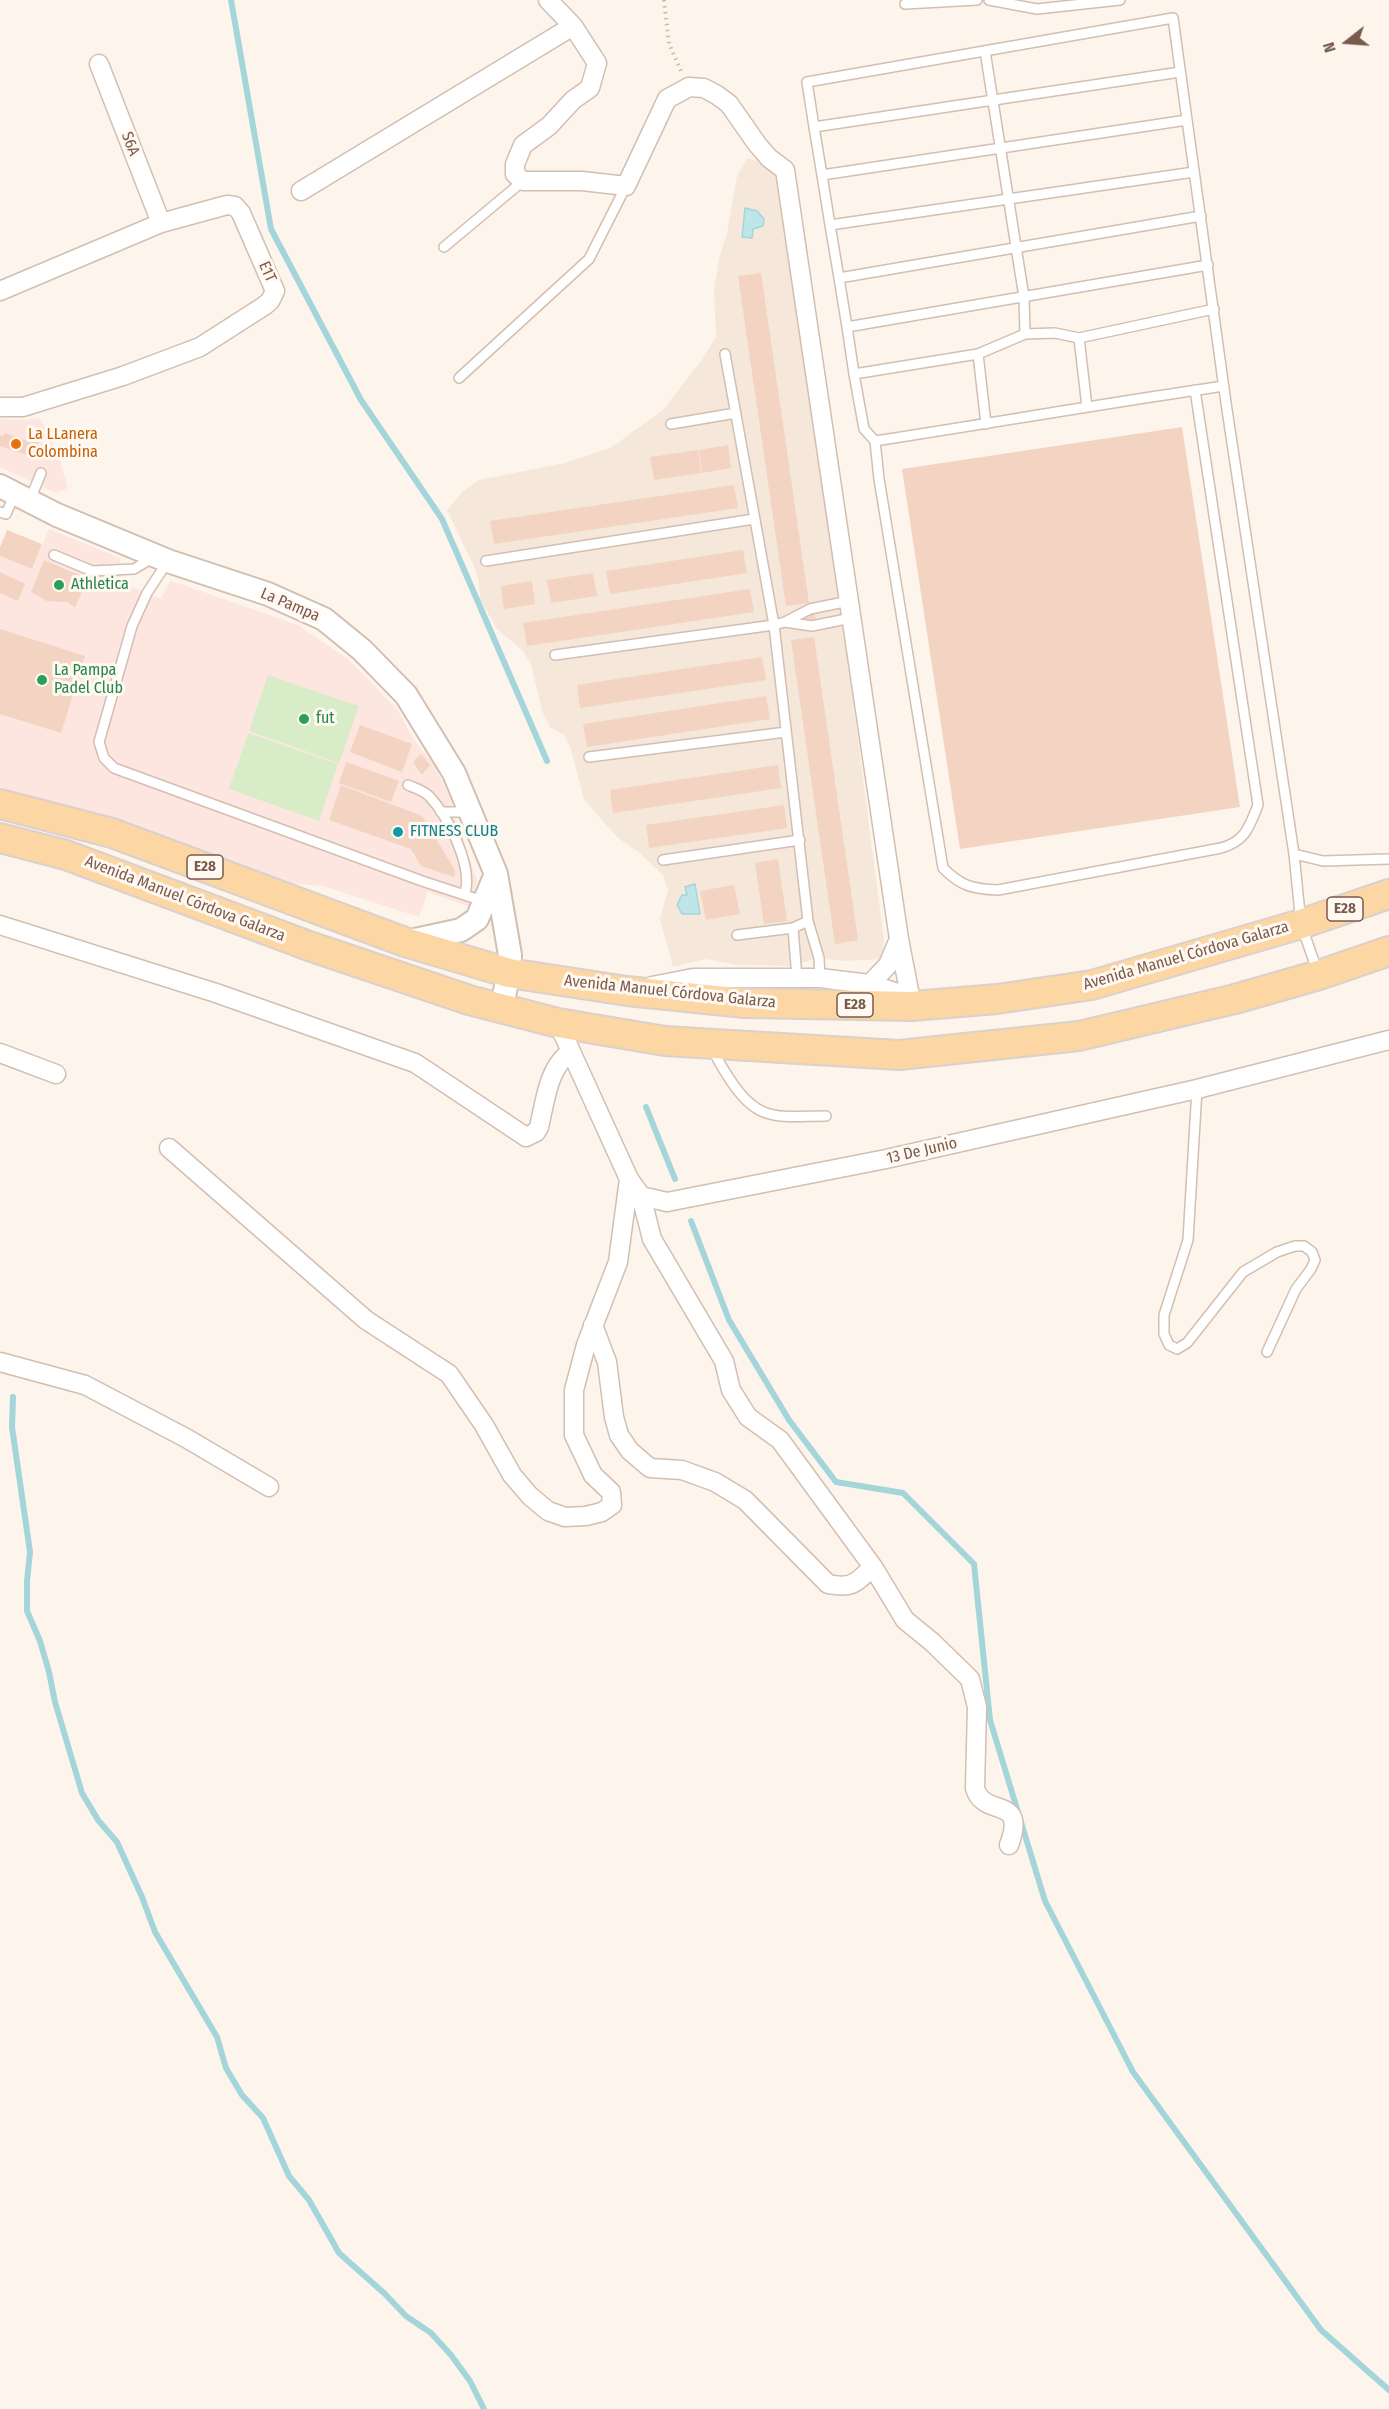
<!DOCTYPE html>
<meta charset="utf-8">
<style>
body{margin:0}
#map{position:relative;width:1389px;height:2409px;overflow:hidden;background:#fdf5eb;font-family:"Fira Sans Condensed",sans-serif}
canvas{display:block}
.north{position:absolute;left:1317px;top:12px;width:60px;height:60px;-webkit-text-stroke:4px #fff9f2;paint-order:stroke;rotate:253deg;font-size:16px;font-weight:700;line-height:24px;text-align:center;color:#7a5a4c}
.north::after{content:'';display:block;margin:auto;width:21px;height:27px;background:#7a5a4c;clip-path:polygon(50% 0,100% 100%,50% 72%,0 100%)}
</style>
<div id="map">
<canvas width="1389" height="2409"></canvas>
<div class="north">N</div>
</div>
<script>
const ctx = document.querySelector('canvas').getContext('2d');
ctx.lineJoin = 'round';
function paint(path, color) {
  ctx.fillStyle = color;
  ctx.fill(path, 'evenodd');
}
function strokePath(path, color, width, dash) {
  ctx.strokeStyle = color;
  ctx.lineWidth = width;
  ctx.lineCap = dash ? 'butt' : 'round';
  ctx.setLineDash(dash || []);
  ctx.stroke(path);
}
function drawText(font, color, halo, rows, align = 'center') {
  ctx.font = font + ' "Fira Sans Condensed",sans-serif';
  ctx.lineWidth = 6;
  ctx.setLineDash([]);
  ctx.textBaseline = 'middle';
  ctx.strokeStyle = halo;
  ctx.fillStyle = color;
  for (const [text, x, y, turn = 0] of rows) {
    ctx.save();
    ctx.translate(x, y);
    ctx.rotate((+turn || 0) * Math.PI / 180);
    ctx.textAlign = isNaN(turn) ? turn : align;
    if (halo) ctx.strokeText(text, 0, 0);
    ctx.fillText(text, 0, 0);
    ctx.restore();
  }
}
paint(new Path2D(`
 M748 158 774 167 842 616 884 941 882 959 844 961 819 958 790 966 739 965 705 959 673 967 660 919 668 890 663 875 636 850 618 838 584 800 571 749 564 735 550 727 542 711 531 664 523 651 497 629 481 601 478 578 474 566 447 510 463 491 479 480 565 463 612 447 663 410 701 361 716 337 714 290 720 255 727 233 737 176Z`), '#f5e7d9');
paint(new Path2D(`
 M38 418 43 423 58 454 68 488 56 493 0 467V419L26 420Z
 M49 529 120 558V582L161 599 170 581 181 584 298 625 348 659 398 710 412 737 434 765 445 787 453 807 451 816 456 818 477 881 470 907 428 892 419 917 323 886 281 883 0 787V556L32 569Z`), '#fde6df');
paint(new Path2D(`
 M268 675 359 706 339 763 249 731Z
 M248 733 338 764 319 821 229 789Z`), '#d9ecc8');
const water = new Path2D(`
 M745 208 757 211 764 219 763 226 753 229 752 238 742 237Z
 M695 884 700 914H682L677 905 682 895H687L685 887Z`);
paint(water, '#bee5e8');
strokePath(water, '#a4d5da', 1.5);
strokePath(new Path2D(`
 M231 0 271 229 361 400 442 519 547 761
 M646 1107 675 1179
 M691 1221 729 1320 789 1420 836 1482 903 1493 974 1564 990 1720 1045 1901 1133 2072 1321 2330 1389 2390
 M13 1397 12 1427 30 1552 27 1581V1611L40 1641 49 1672 55 1702 82 1793 98 1820 117 1842 142 1897 155 1932 217 2037 226 2068 242 2095 263 2118 289 2176 309 2200 339 2253 385 2294 406 2316 431 2333 451 2355 470 2381 484 2409`), '#a4d5da', 6);
paint(new Path2D(`
 M761 273 809 603 786 606 738 276Z
 M1182 427 1240 807 960 849 902 469Z
 M5 433 30 442 31 438 39 441 33 457 0 446V435L3 436Z
 M728 445 731 468 702 473 699 450Z
 M698 450 701 473 654 480 650 457Z
 M734 485 738 508 494 544 490 521Z
 M7 530 42 544 32 569 0 556V547Z
 M743 550 747 573 610 594 606 571Z
 M44 560 88 579 75 607 67 602 47 601 31 592Z
 M0 572 25 584 18 601 0 593Z
 M593 573 597 596 551 603 547 580Z
 M532 581 535 604 504 609 501 586Z
 M750 589 754 612 527 646 523 623Z
 M814 613 816 619 804 622 802 615Z
 M0 629 85 656 61 733 0 714Z
 M814 637 858 940 835 944 791 640Z
 M762 657 766 680 580 708 577 685Z
 M766 696 770 719 587 747 583 724Z
 M360 725 412 744 402 772 350 752Z
 M421 754 430 765 422 775 413 762Z
 M346 762 399 781 391 802 339 783Z
 M778 765 781 788 613 813 610 790Z
 M341 785 422 816 455 870 454 877 421 866 411 849 329 820Z
 M784 805 787 828 649 848 646 825Z
 M778 859 787 921 764 924 755 863Z
 M734 885 740 914 706 920 700 891Z`), '#f3d3c2');
const service = new Path2D(`
 M989 0 1037 9 1120 0
 M905 4 977 0
 M985 51 1024 297 1025 334
 M814 127 807 82 1173 18 1226 403 1294 854 1301 924 1318 973
 M822 175 814 127 1180 72
 M830 225 822 175 1187 120
 M444 247 523 181
 M839 278 830 225 1194 172
 M847 327 839 278 1201 216
 M1079 338 1087 407
 M725 354 774 625 808 921 819 958 820 978
 M978 354 986 424
 M854 374 847 327 1208 265
 M459 378 589 259 626 186
 M1195 390 1258 805C1249 827 1246 841 1221 848L998 890C972 889 961 886 943 868L879 479 875 441C992 423 1107 403 1224 386
 M671 424 736 413
 M875 441 864 429 854 374 978 354 1025 334 1055 333 1079 338 1214 309
 M30 500 41 473
 M0 512 6 514 15 493
 M54 555 92 571 134 569 154 557
 M168 561 147 593 132 626 99 742 104 758 114 768 422 881 483 901
 M486 561 754 519
 M785 622 812 626 851 618
 M555 655 774 625 785 622 810 609 849 601
 M589 757 786 732
 M408 785C415 788 424 791 429 796 448 816 473 866 465 893
 M441 812H469
 M1294 854 1323 861 1389 859
 M663 860 800 840
 M793 928 797 978
 M737 935 793 928 808 921
 M713 1049C717 1060 723 1069 729 1078 758 1124 778 1116 826 1116
 M1197 1089 1188 1240 1164 1315V1334L1169 1345 1177 1349 1187 1343 1243 1272 1277 1252 1295 1246H1304L1312 1252 1315 1260 1311 1269 1296 1289 1267 1352`);
const minor = new Path2D(`
 M548 0 573 26
 M99 64 161 223
 M301 191 573 26 597 63 590 88 573 100 549 126 523 145 515 164V174L523 181H582L626 186 667 99 689 87 704 88 717 95 729 104 757 144 769 158 785 170 899 939 912 1006
 M0 291 161 223 227 205 235 206 241 213 275 291 270 301 264 306 200 347 123 376 23 407H0
 M0 925 216 993 415 1063 526 1137 536 1132 539 1127C545 1103 548 1066 571 1052
 M870 984 910 997
 M652 986 693 978H820L870 984 888 965 899 939
 M558 1023 629 1179 641 1196 667 1202 886 1159 1197 1089 1389 1040
 M0 1053 56 1074
 M169 1148 366 1320 449 1374 484 1425 512 1475 530 1496 548 1511 565 1517 586 1516 602 1512 612 1505 611 1492 593 1475 574 1435V1390L586 1345 618 1262 629 1179
 M641 1196 652 1239 724 1361 731 1390 748 1417 780 1440 873 1567 905 1620 932 1642 970 1679 977 1707 975 1788C983 1819 1028 1794 1009 1845
 M593 1325 607 1362 614 1417 619 1435 630 1451 650 1468 682 1470 715 1482 745 1500 828 1584C852 1589 856 1583 873 1567
 M0 1362 85 1385 186 1438 269 1487`);
const tertiary = new Path2D(`
 M0 486 57 515 168 561 268 594 324 619 362 650 406 695 454 773 496 874 510 955 509 973 501 1009
 M406 942 461 930 477 919 496 874`);
const primary = new Path2D(`
 M0 804 112 833 405 942 509 973 627 991 745 1003 912 1006 997 999 1092 985 1301 924 1389 894
 M0 838 66 855 309 946 469 1000 558 1023 665 1041 899 1055 1079 1036 1235 999 1319 975 1389 951`);
strokePath(service, '#d3beb2', 12);
strokePath(minor, '#d3beb2', 21);
strokePath(tertiary, '#d3beb2', 26);
strokePath(primary, '#dad1cd', 32);
strokePath(new Path2D(`
 M664 0 669 44 681 71`), '#d9b5a4', 4, [1.5, 4.5]);
strokePath(service, '#fff', 9);
strokePath(minor, '#fff', 18);
strokePath(tertiary, '#fff', 22);
strokePath(primary, '#fcd6a3', 28);
for (const [x, y, r, color] of [
 [16,444,6,"#e8710a"],
 [59,585,6,"#2e9e5b"],
 [42,680,6,"#2e9e5b"],
 [304,719,6,"#2e9e5b"],
 [398,832,6,"#0f9aa8"]
]) {
  const dot = new Path2D();
  dot.arc(x, y, r, 0, 2 * Math.PI);
  ctx.fillStyle = color;
  ctx.fill(dot);
  strokePath(dot, '#fff9f2', 2);
}
for (const [x, y, w] of [
 [205,867,36],
 [1345,909,36],
 [855,1005,36]
]) {
  const box = new Path2D();
  box.roundRect(x - w / 2, y - 12, w, 24, 4.5);
  ctx.fillStyle = '#fff9f2';
  ctx.fill(box);
  strokePath(box, '#7a5a4c', 1.5);
}
drawText('bold 15px', '#7a5a4c', null, [
 ["E28",205,867],
 ["E28",1345,909],
 ["E28",855,1005]
]);
drawText('16px', '#7a5a4c', '#fff9f2', [
 ["S6A",130,144,69],
 ["E1T",267,272,66],
 ["La Pampa",290,605,23],
 ["Avenida Manuel Córdova Galarza",185,899,21],
 ["Avenida Manuel Córdova Galarza",1186,956,-16],
 ["Avenida Manuel Córdova Galarza",670,992,6],
 ["13 De Junio",922,1151,-13]
]);
drawText('16px', '#c56008', '#fff9f2', [
 ["La LLanera",28,435],
 ["Colombina",28,453]
], 'left');
drawText('16px', '#27864d', '#fff9f2', [
 ["Athletica",71,585],
 ["La Pampa",54,671],
 ["Padel Club",54,689],
 ["fut",316,719]
], 'left');
drawText('16px', '#0d838f', '#fff9f2', [
 ["FITNESS CLUB",410,832]
], 'left');
</script>
